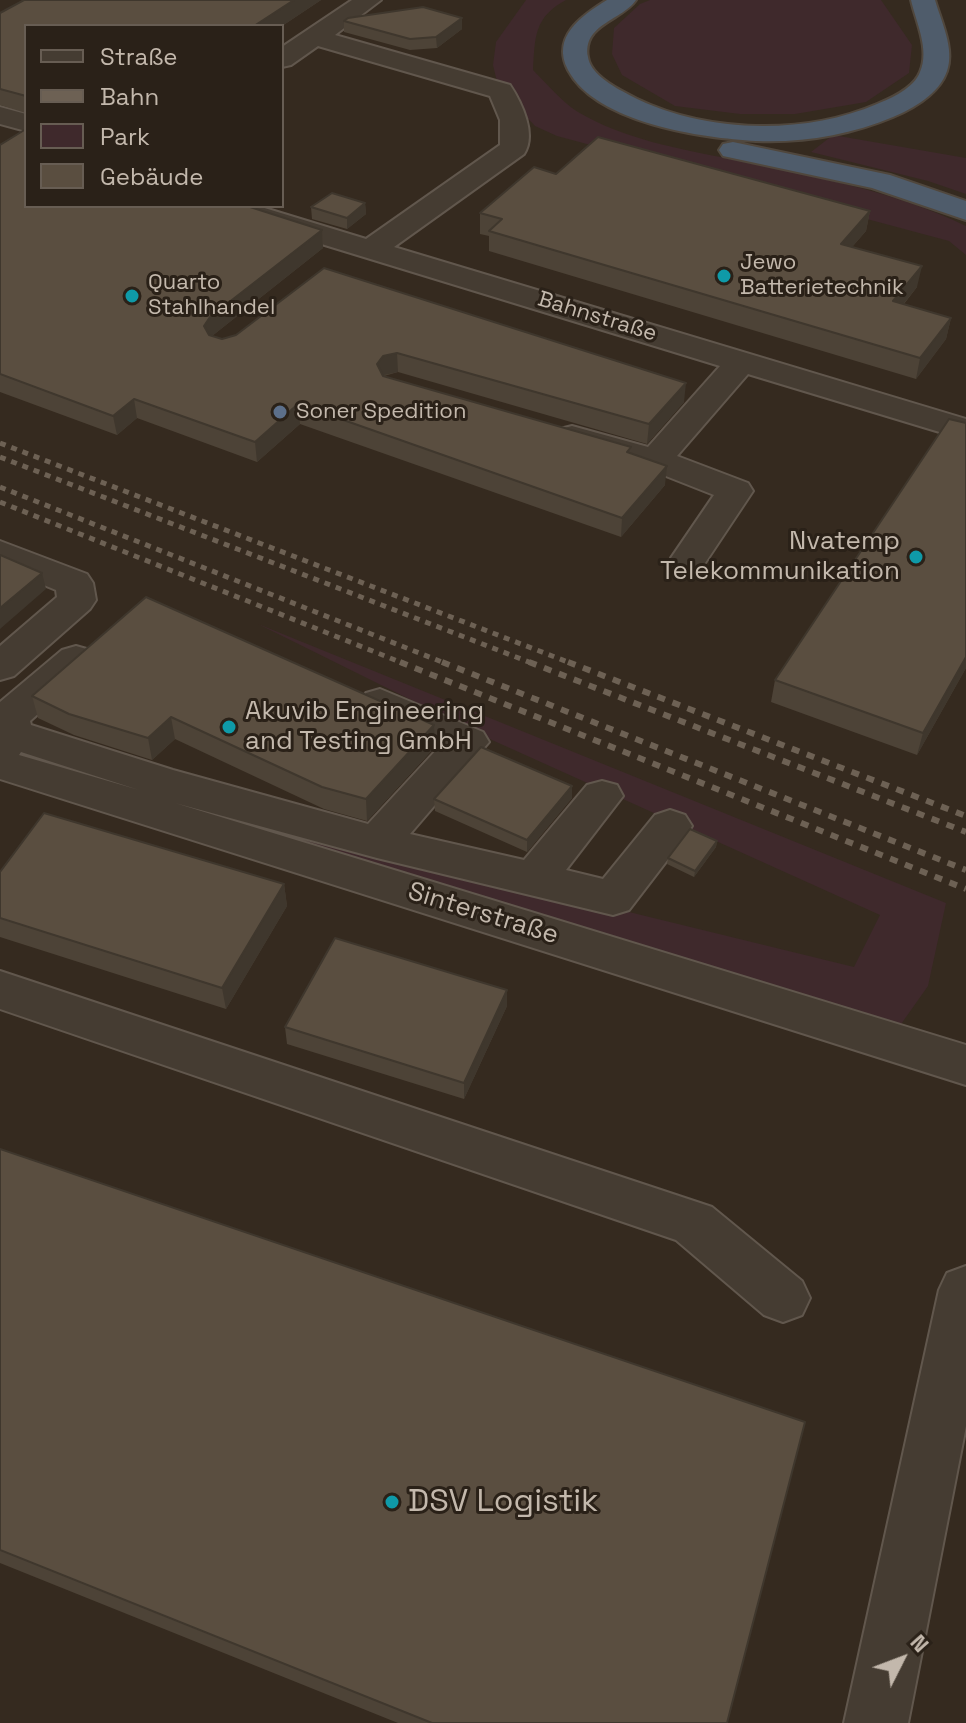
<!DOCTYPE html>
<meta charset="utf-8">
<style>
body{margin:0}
#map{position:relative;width:966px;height:1723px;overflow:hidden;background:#352a1f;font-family:"Space Grotesk",sans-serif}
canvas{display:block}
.legend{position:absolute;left:24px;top:24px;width:260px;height:184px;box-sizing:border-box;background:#2a2118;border:2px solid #675d53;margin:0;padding:10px 14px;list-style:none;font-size:24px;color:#c3b8ac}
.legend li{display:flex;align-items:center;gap:16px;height:40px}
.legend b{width:40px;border:2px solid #675d53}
.north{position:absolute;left:862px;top:1619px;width:80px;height:80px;-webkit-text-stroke:6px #2a2118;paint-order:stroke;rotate:48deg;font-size:22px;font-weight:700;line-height:32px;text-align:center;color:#c3b8ac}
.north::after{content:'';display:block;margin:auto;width:28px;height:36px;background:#c3b8ac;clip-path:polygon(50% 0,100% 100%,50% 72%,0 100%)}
</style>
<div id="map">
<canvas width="966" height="1723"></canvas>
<ul class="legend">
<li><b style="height:10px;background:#453c32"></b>Straße</li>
<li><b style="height:10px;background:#6d6154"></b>Bahn</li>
<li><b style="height:22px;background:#3f292c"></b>Park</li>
<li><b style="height:22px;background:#5a4e40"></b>Gebäude</li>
</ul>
<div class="north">N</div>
</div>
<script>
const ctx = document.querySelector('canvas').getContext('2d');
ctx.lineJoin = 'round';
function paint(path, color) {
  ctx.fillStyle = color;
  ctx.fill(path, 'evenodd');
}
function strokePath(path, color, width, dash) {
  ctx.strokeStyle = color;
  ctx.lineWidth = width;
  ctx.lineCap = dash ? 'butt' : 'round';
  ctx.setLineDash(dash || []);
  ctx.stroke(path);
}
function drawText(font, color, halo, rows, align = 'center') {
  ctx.font = font + ' "Space Grotesk",sans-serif';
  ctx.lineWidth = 6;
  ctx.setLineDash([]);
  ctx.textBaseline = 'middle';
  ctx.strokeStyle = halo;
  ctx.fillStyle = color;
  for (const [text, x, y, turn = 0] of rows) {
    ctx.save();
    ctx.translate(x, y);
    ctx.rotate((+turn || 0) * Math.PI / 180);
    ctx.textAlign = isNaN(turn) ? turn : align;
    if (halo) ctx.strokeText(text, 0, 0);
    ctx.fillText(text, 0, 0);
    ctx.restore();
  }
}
paint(new Path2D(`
 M526 0H566C534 17 535 37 533 70 547 84 562 102 578 112 623 139 680 149 730 159 811 176 892 190 966 226V255L949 241 557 136 535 126 498 86 493 65 496 42Z
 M650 0H881L912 45 909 73 866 102 795 114H740L675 106 622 75 612 54 614 28 640 4Z
 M833 135 966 158V194L928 181 811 152Z
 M258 624 946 903 928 986 899 1027 175 801 854 967 880 915 492 740Z`), '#3f292c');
const minor = new Path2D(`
 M352 0H381L335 35 510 85C522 103 537 135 524 154L394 247 966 419V440L748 374 677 456 748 483 753 491 703 566 690 570 677 566 671 558 714 495 643 467 560 443 555 436 560 429 572 426 648 447 720 366 217 212 212 206H258L366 239 500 145V120L490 96 318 46 291 65 282 67V47Z
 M0 107 26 114V131L0 124Z
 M0 541 87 574 93 583 96 600 90 609 14 676 0 680V646L57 597 56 590 0 567Z
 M76 646 90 650 96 659 90 668 30 721 31 725 173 770 368 824 440 746 366 713 360 703 366 693 380 689 483 732 489 742 410 834 524 860 587 785 602 781 617 785 623 796 566 870 603 879 655 815 670 810 685 815 692 826 685 837 629 910 613 915 377 858 175 803 966 1045V1085L0 779V702L62 650ZM21 752 139 790 19 755Z
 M0 971 712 1207 802 1281 810 1298 802 1315 783 1322 764 1315 676 1240 0 1009Z
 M966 1266V1426L908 1723H844L939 1290 947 1273Z`);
const highway = new Path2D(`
 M607 0H636C623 20 582 24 588 57 590 72 609 84 622 91 695 133 800 137 877 104 892 98 914 88 920 72 930 50 916 22 911 0H935C941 21 955 49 947 71 939 94 914 108 893 117 850 135 802 143 756 141 702 138 596 123 568 70 551 37 581 16 607 0Z
 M733 142 890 175 966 201V220L872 188 723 156 719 150 723 144Z`);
strokePath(minor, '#61574d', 4);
strokePath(highway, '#50473d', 4);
paint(minor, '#453c32');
paint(highway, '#4f5c6b');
strokePath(new Path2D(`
 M0 443 573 664
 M0 457 534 664
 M0 487 447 664
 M0 502 405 664`), '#6d6154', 5, [6, 6]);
strokePath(new Path2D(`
 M400 662 966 889
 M442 662 966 870
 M529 662 966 832
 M568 662 966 816`), '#6d6154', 6, [8, 8]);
paint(new Path2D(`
 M24 0H321L282 26H26V113L0 105V13Z
 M344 21 462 29 437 48 410 50 344 32Z
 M0 145 26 206 322 230 323 248 212 336 222 339 236 335 324 268 684 402 647 444 398 372 384 376 631 453 665 485 621 537 300 424 257 462 137 418 117 435 0 392Z
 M556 174 870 211 866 231 852 247 917 287 904 304 951 318 946 339 916 379 489 251V236L480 234V213Z
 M365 203 366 214 347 229 312 219 311 207Z
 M966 668 917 755 771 702 775 680Z
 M32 696 435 747 367 821 324 809 175 739 152 760 74 735 38 718Z
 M572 798 527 852 435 811 434 799Z
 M717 841 716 847 694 877 667 864 668 858Z
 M0 872 284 884 287 906 226 1009 0 937Z
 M507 990V1006L464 1099 287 1044 285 1027Z
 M0 1149 727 1723H398L0 1563Z`), '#4d4337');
paint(new Path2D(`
 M294 0H321L282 26H254Z
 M462 18V29L437 48 436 37Z
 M365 203 366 214 347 229V218Z
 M870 211 866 231 837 264 841 244Z
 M322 230 323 248 212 336 206 345 204 326 210 317Z
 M922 266 917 287 889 322 893 301Z
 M951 318 946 339 916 379 920 358Z
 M397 353 398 372 384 375 378 383 377 364 383 356Z
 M686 383 684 402 647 444 649 424Z
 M134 399 137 418 117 435 113 416Z
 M298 404 300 424 257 462 255 442Z
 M667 466 665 485 621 537 622 518Z
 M42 573 46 589 0 629V608Z
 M966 657V668L917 755 923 733Z
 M171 717 175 739 152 760 148 738Z
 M434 725 435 747 367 821 366 799Z
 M572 786V798L527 852V840Z
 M717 841 716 847 694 877 695 871Z
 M284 884 287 906 226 1009 222 988Z
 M507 990V1006L464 1099V1083Z`), '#3f372d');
const building = new Path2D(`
 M24 0H294L254 26H26V96L0 89V13Z
 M423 7 462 18 436 37 410 39 344 21 348 18Z
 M26 129V206H247L322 230 210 317 204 326 209 335 222 339 236 335 324 268 686 383 649 424 397 353 383 356 377 364 383 376 631 447 627 452 667 466 622 518 298 404 255 442 134 399 113 416 0 374V145Z
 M598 137 870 211 841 244 922 266 893 301 951 318 920 358 489 231 502 219 480 213 534 167 556 174Z
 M332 193 365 203 347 218 311 207Z
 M949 419 966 423V657L923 733 775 680Z
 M0 555 42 573 0 608Z
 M146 597 434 725 366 799 322 787 171 717 148 738 69 714 32 696Z
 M481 747 572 786 527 840 434 799Z
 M44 813 284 884 222 988 0 918V872Z
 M690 829 717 841 695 871 668 858Z
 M335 938 507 990 464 1083 285 1027Z
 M0 1149 805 1422 727 1723H432L0 1550Z`);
paint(building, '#5a4e40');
strokePath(building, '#3f372d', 2);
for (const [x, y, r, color] of [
 [724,276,8,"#0f9aa8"],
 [132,296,8,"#0f9aa8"],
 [280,412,8,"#5c6f8a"],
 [916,557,8,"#0f9aa8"],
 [229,727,8,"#0f9aa8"],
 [392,1502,8,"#0f9aa8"]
]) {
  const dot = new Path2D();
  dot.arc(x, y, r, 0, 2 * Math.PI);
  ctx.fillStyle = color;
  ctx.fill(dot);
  strokePath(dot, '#2a2118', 3);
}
drawText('22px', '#c3b8ac', '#2a2118', [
 ["Jewo",740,263],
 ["Batterietechnik",740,288],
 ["Quarto",148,283],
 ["Stahlhandel",148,308],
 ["Soner Spedition",296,412]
], 'left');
drawText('22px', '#c3b8ac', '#2a2118', [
 ["Bahnstraße",597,317,17]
]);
drawText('26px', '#c3b8ac', '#2a2118', [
 ["Nvatemp",900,542],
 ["Telekommunikation",900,572],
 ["Akuvib Engineering",245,712,"left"],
 ["and Testing GmbH",245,742,"left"]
], 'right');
drawText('26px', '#c3b8ac', '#2a2118', [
 ["Sinterstraße",483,914,17]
]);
drawText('32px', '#c3b8ac', '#2a2118', [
 ["DSV Logistik",408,1502]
], 'left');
</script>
